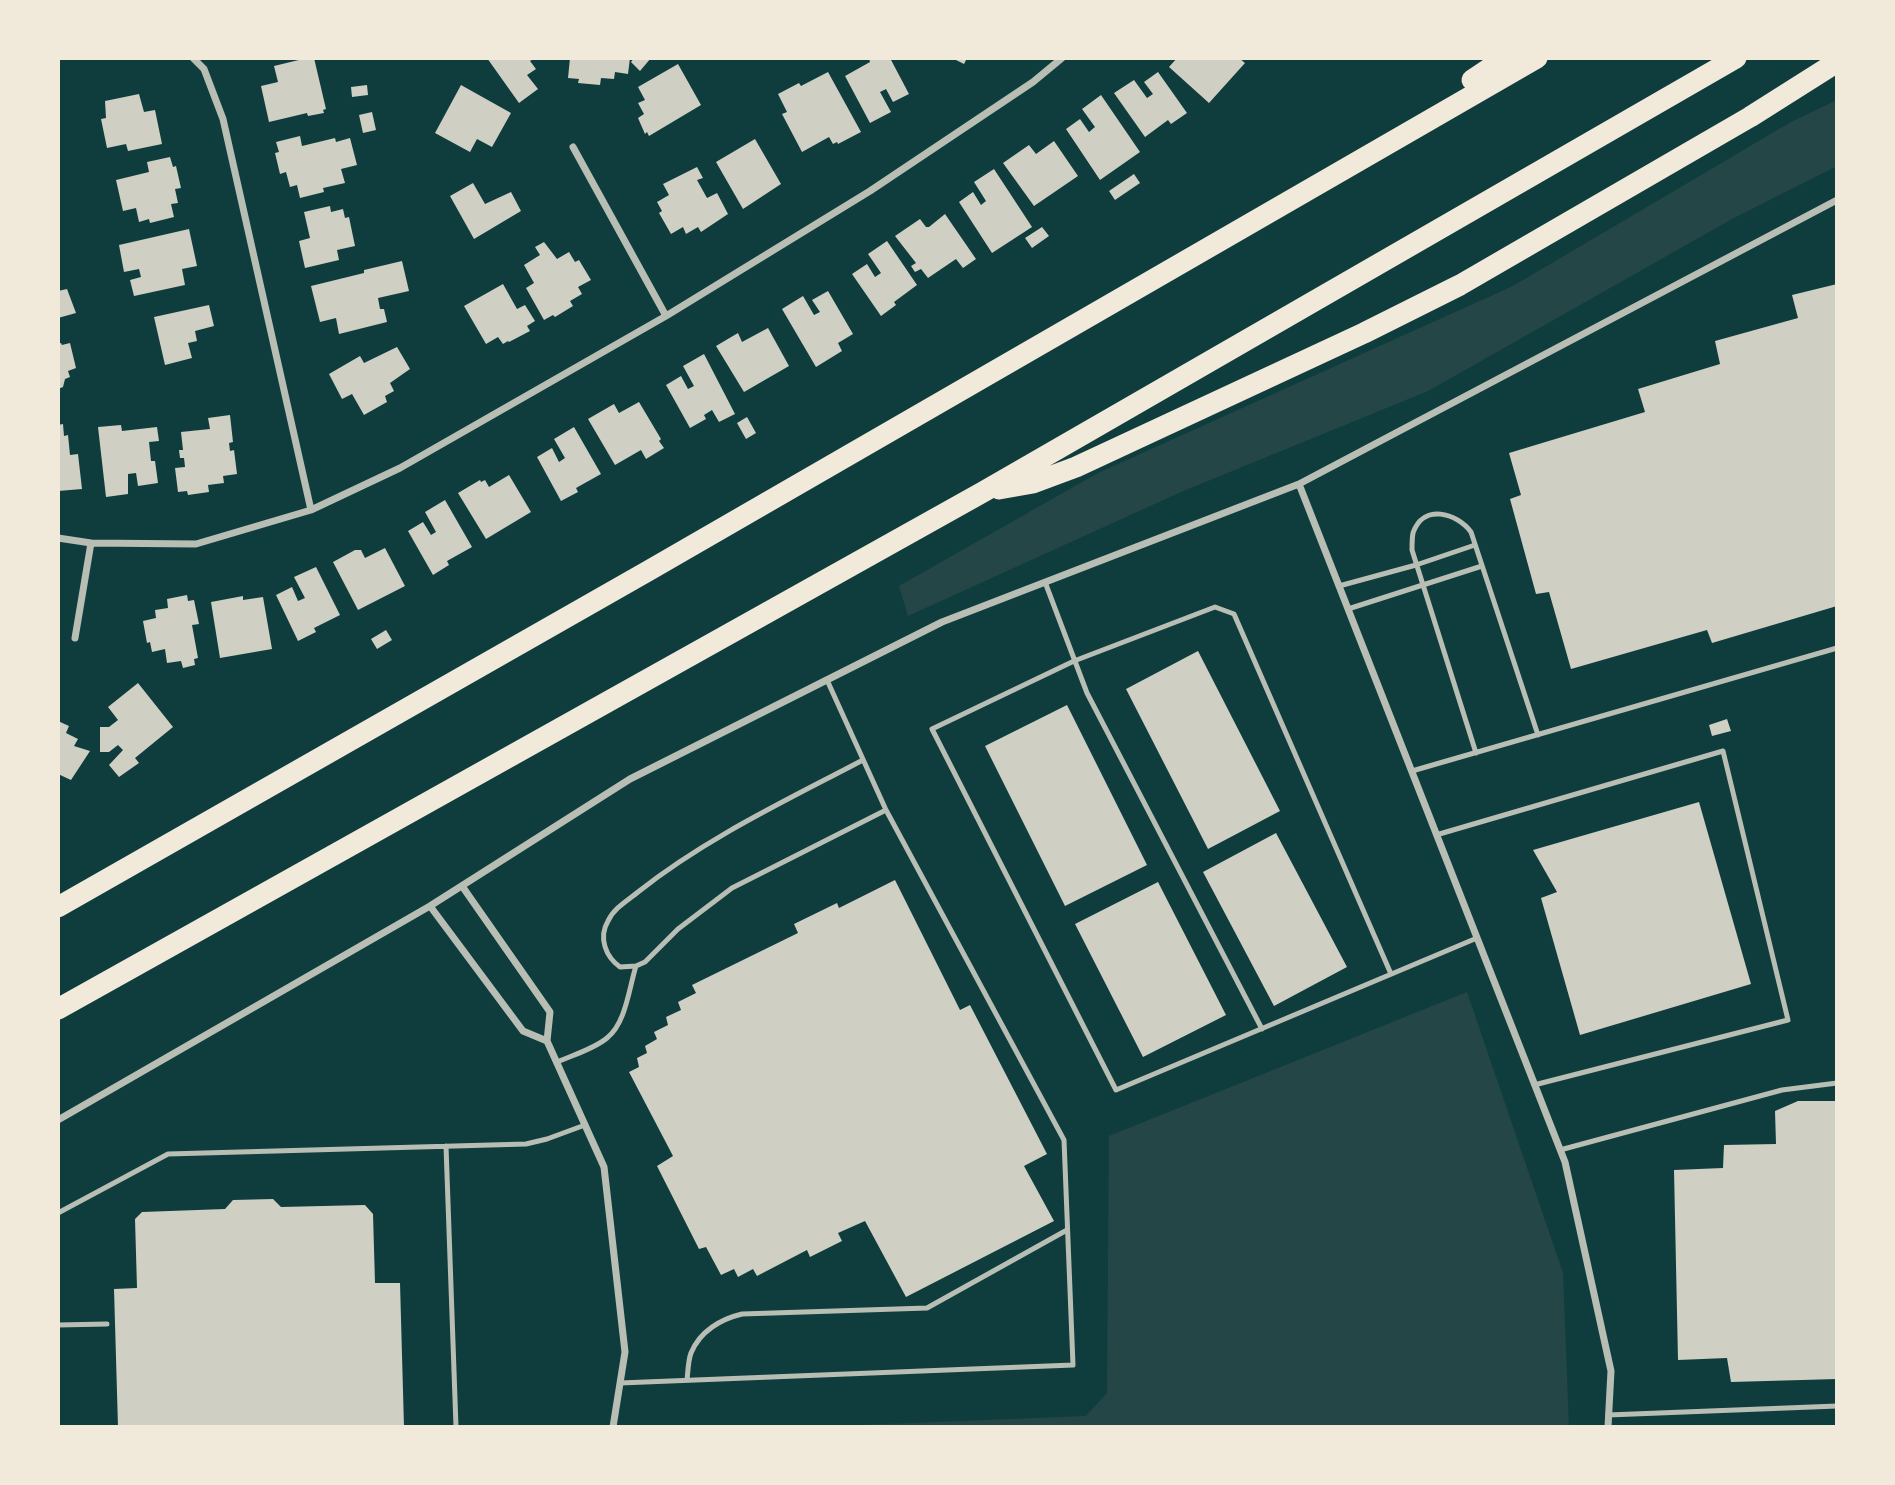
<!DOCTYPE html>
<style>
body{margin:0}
#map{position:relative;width:1895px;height:1485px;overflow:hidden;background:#0f3d3e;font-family:Commissioner,sans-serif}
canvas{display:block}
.frame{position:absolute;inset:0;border:60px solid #f1e9da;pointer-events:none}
</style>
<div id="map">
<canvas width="1895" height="1485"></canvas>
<div class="frame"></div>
</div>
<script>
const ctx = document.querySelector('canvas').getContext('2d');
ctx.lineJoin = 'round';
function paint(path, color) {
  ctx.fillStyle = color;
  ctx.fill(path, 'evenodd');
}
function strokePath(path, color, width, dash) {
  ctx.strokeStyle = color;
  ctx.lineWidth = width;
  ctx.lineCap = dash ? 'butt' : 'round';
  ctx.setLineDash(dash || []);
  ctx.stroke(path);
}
paint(new Path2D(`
 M1837 100V166L1732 219 1428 391 1181 492 908 616 899 586 1098 473 1513 286 1791 122Z
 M1467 992 1563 1273 1569 1427H810L1086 1416 1107 1393 1109 1136Z`), '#244646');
paint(new Path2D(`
 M307 58H314L326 109 323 110 324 113 308 116 307 113 269 122 261 86 278 82 274 66Z
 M487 58H535L530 61 536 69 527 75 538 89 519 103Z
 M570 58H630L628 74 615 72 614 79 601 78 600 85 578 83 579 79 568 78Z
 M634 58H651L640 71 631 62Z
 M869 58H890L909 94 893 102 886 89 880 92 891 112 870 123 845 76 870 62Z
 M952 58H967L964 64Z
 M1177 58H1239L1245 63 1209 103 1169 67Z
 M678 64 701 105 649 136 647 132 645 134 638 118 644 114 638 103 645 100 638 87Z
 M828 72 861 132 838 144 837 142 833 144 829 137 802 152 782 114 787 112 778 94 799 83 801 86Z
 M1158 72 1187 113 1171 124 1168 120 1145 137 1114 93 1134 80 1147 98 1153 94 1144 82Z
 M367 85 368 95 352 97 351 87Z
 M461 85 511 113 492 147 477 139 470 152 435 133Z
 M139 94 144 112 155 110 162 144 128 151 126 144 107 148 101 119 106 118 105 101Z
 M1101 95 1140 152 1100 180 1066 129 1080 119 1089 132 1095 127 1082 109Z
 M372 112 376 130 363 133 359 115Z
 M300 136 302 146 335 138 336 142 350 138 357 165 341 169 345 183 323 188 324 192 300 198 297 185 290 187 286 172 280 174 275 153 279 152 276 142Z
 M755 139 781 184 743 209 716 162Z
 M1054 141 1078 176 1034 206 1003 163 1029 145 1036 154Z
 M170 157 173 167 176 166 181 188 175 189 178 203 171 204 174 217 150 223 149 219 139 222 136 208 123 211 116 180 149 172 147 162Z
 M697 167 703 178 697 180 707 198 717 193 728 214 701 232 698 227 686 234 683 227 671 234 659 213 662 211 657 202 669 195 663 184Z
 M994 169 1032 227 992 253 959 202 973 192 981 205 986 201 974 182Z
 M1134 174 1140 183 1115 200 1109 191Z
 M473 183 485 204 511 192 521 211 474 239 450 196Z
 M330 206 331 212 343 209 345 218 349 217 355 246 337 250 339 260 305 268 299 241 310 238 304 212Z
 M945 214 976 259 963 268 956 259 928 278 921 269 915 272 911 266 916 263 895 236 920 219 926 227H929Z
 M1042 227 1049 236 1032 248 1025 238Z
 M189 229 197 266 182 269 185 285 134 296 130 280 141 277 139 269 124 272 119 245Z
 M887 241 917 285 894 302 896 305 881 316 852 274 867 264 875 277 881 273 868 254Z
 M544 242 557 259 569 252 575 262 579 260 591 280 578 287 582 294 570 301 573 306 555 317 553 315 544 320 526 288 534 283 524 265 540 255 535 247Z
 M402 261 409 291 378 298 380 309H384L387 322 339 334 336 318 320 322 311 286 364 273V270Z
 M503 284 517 309 525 305 535 321 527 326 530 331 509 342 508 341 503 344 498 337 486 344 464 306Z
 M1837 284V606L1712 643 1707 630 1571 669 1549 592 1536 594 1510 499 1521 495 1509 453 1645 412 1638 389 1720 364 1715 341 1798 318 1792 295Z
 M67 289 76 313 58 318V291Z
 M828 291 853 334 838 343 842 351 816 367 782 309 803 296 814 315 820 312 812 300Z
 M209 305 214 326 195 331 197 341 188 343 192 358 165 365 154 317Z
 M768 328 789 366 744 392 716 346 738 333 742 342Z
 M61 343 62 345 70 343 76 368 68 371 70 377 65 379 63 387 58 389V344Z
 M397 347 410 369 390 383 394 391 385 396 387 402 364 415 352 394 342 399 329 374 360 356 364 363Z
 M704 354 735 414 719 422 712 410 704 415 706 419 690 428 666 385 681 376 688 389 694 386 683 366Z
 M639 402 661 439 659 441 664 448 646 459 641 450 615 465 588 419 614 404 619 413Z
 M230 415 233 442 229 443 230 451 234 450 237 474 223 476 224 483 208 485 209 492 188 495 187 491 178 492 175 468 185 467 184 458H180L179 450H183L181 432 210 429 208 418Z
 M747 417 756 433 746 439 737 423Z
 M63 424 64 436 68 435 70 455 78 454 82 489 58 491V425Z
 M121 425 122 431 157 427 159 441 149 442 151 461H155L158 483 138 486 136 473 128 474V494L106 497 98 427Z
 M574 427 601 474 576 488 578 492 561 501 537 457 552 448 559 462 565 458 554 439Z
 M509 475 531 512 486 539 458 493 480 480 481 482 485 480 489 487Z
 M445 500 472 547 447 561 449 565 433 575 408 531 423 522 431 535 436 532 425 512Z
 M385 548 405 586 358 610 333 562 355 550H361L365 558Z
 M316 567 340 615 314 628 316 632 298 641 276 595 292 587 298 601 305 598 294 577Z
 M187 595 188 601 194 600 199 624 192 625 198 658 194 659 195 665 183 668 181 661 167 663 165 649 152 652 150 642 147 643 143 621 156 618 155 610 168 608 167 599Z
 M243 596V600L263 597 272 649 220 658 211 602Z
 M386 630 392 640 377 649 371 639Z
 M1198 651 1280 811 1208 849 1126 689Z
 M138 683 173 727 135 758 139 763 119 777 109 765 123 750 118 745 109 752H100V727H109L118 720 108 707Z
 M1067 705 1147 865 1065 906 985 746Z
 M1727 719 1731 731 1712 736 1709 725Z
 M58 721 69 726 66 733 78 739 74 746 90 751 71 780 58 774Z
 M1699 802 1751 984 1580 1035 1541 898 1557 892 1533 850Z
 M1276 833 1347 967 1274 1006 1203 872Z
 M895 880 960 1010 970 1005 1047 1154 1024 1166 1054 1221 906 1297 865 1221 838 1233 842 1241 810 1257 807 1250 757 1276 753 1269 738 1277 734 1269 721 1275 706 1247 699 1249 657 1166 673 1156 629 1072 639 1067 637 1058 647 1053 645 1046 657 1039 654 1032 668 1025 666 1017 681 1010 678 1002 696 993 692 985 798 933 794 924 837 903 839 908Z
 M1158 882 1226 1015 1143 1057 1075 924Z
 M1798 1101H1837V1379L1731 1382 1727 1358 1678 1360 1674 1170 1723 1168 1724 1145 1776 1144 1775 1111Z
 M273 1199 281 1207 365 1205 373 1214 375 1283H400L404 1427H118L114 1289 137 1288 135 1219 142 1212 225 1209 233 1200Z`), '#cfcfc3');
strokePath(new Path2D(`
 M1045 582 1087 693 1262 1029
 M1339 586 1416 565 1475 545
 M1348 609 1482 566
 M1476 753 1412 550C1412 545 1412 538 1413 533 1423 503 1457 513 1471 532L1538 735
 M863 760C787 800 706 838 638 892 627 901 614 908 608 921 598 938 606 957 620 967L636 966 645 962 678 929 732 888 886 810
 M1412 771 1837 648
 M1436 835 1723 751 1788 1020 1534 1085
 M1391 974 1234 614 1215 607 1074 661 932 729 1116 1090 1477 938
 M557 1062C573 1055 594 1049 607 1038 626 1023 629 988 636 966
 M446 1146 456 1427
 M1560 1150 1782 1090 1837 1083
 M58 1213 168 1154 526 1144 547 1139 585 1125
 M58 1325 107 1324
 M687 1380C688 1372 688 1361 691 1353 700 1331 721 1319 742 1314L927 1308 1067 1230
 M620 1383 1073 1365 1064 1140 886 810 827 680
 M1608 1415 1837 1406`), '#b8beb3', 5);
strokePath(new Path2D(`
 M193 58 204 69 223 119 311 510
 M573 147 666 316
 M1299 484 1565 1162 1611 1371 1608 1427
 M58 538 91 543 196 544 311 510 400 468 666 316 870 191 1033 82 1062 58
 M75 638 91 543
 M462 886 550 1012 547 1041 604 1167 625 1352 613 1427
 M430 906 523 1031 547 1041
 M58 1120 430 906 630 779 942 622 1299 484 1837 200`), '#b8beb3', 7);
strokePath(new Path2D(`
 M1472 80 1505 58
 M999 489 1033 483 1076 467 1364 333 1460 285 1750 117 1837 62
 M58 907 648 571 1537 58
 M58 1009 983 492 1736 58`), '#f1e9da', 21);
</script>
